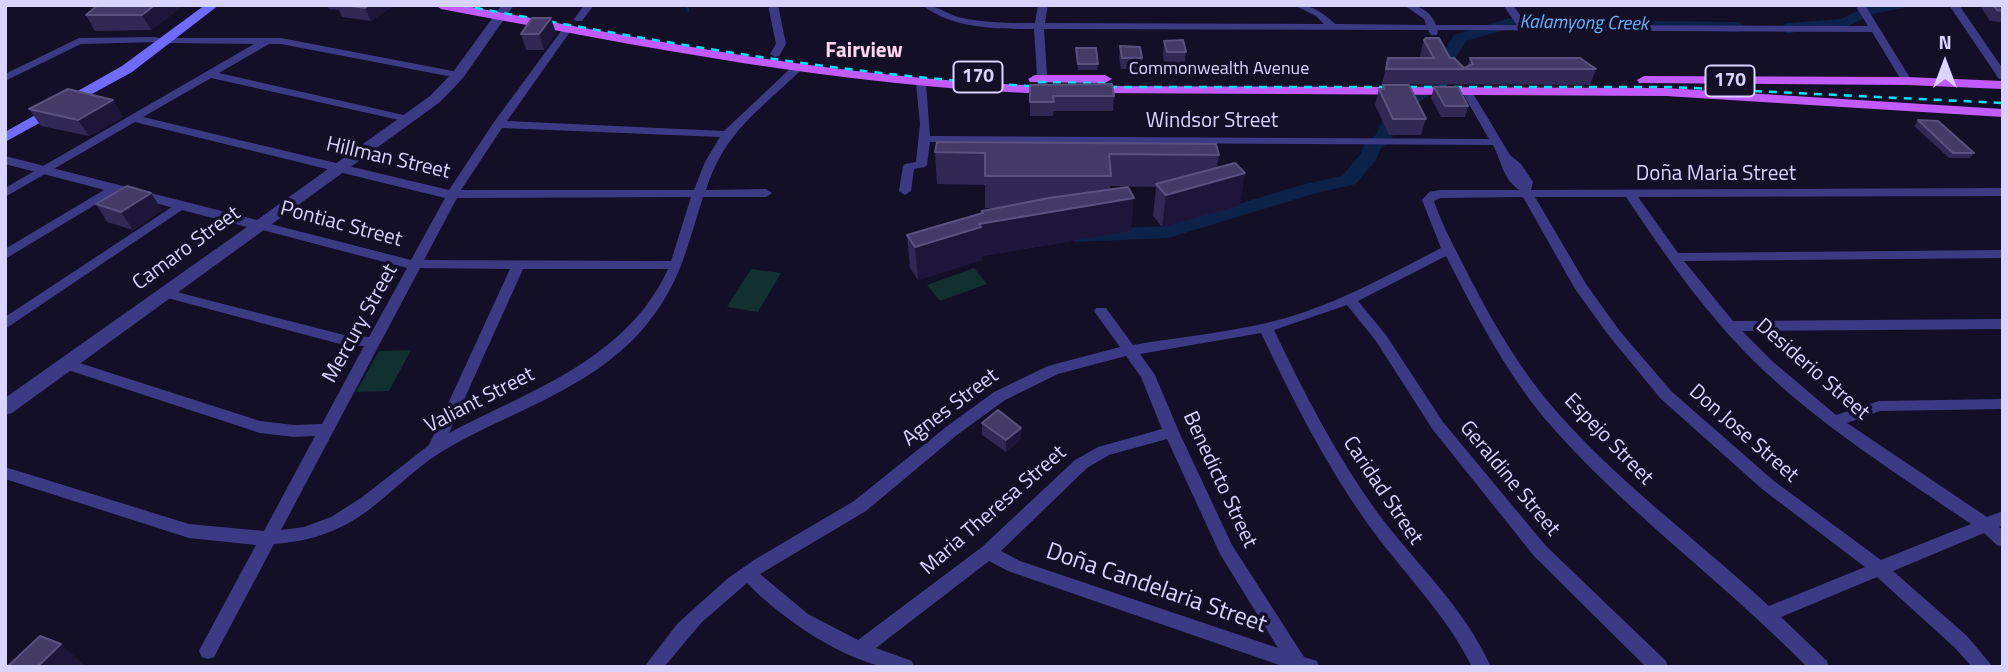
<!DOCTYPE html>
<meta charset="utf-8">
<style>
body{margin:0}
#map{position:relative;width:2008px;height:672px;overflow:hidden;background:#130f26;font-family:"Titillium Web",sans-serif}
canvas{display:block}
.frame{position:absolute;inset:0;border:7px solid #d9d4ff;pointer-events:none}
.north{position:absolute;left:1910px;top:28px;width:70px;height:70px;-webkit-text-stroke:5px #130f26;paint-order:stroke;rotate:0deg;font-size:19px;font-weight:700;line-height:28px;text-align:center;color:#d9d4ff}
.north::after{content:'';display:block;margin:auto;width:24px;height:32px;background:#d9d4ff;clip-path:polygon(50% 0,100% 100%,50% 72%,0 100%)}
</style>
<div id="map">
<canvas width="2008" height="672"></canvas>
<div class="frame"></div>
<div class="north">N</div>
</div>
<script>
const ctx = document.querySelector('canvas').getContext('2d');
ctx.lineJoin = 'round';
function paint(path, color) {
  ctx.fillStyle = color;
  ctx.fill(path, 'evenodd');
}
function strokePath(path, color, width, dash) {
  ctx.strokeStyle = color;
  ctx.lineWidth = width;
  ctx.lineCap = dash ? 'butt' : 'round';
  ctx.setLineDash(dash || []);
  ctx.stroke(path);
}
function drawText(font, color, halo, rows, align = 'center') {
  ctx.font = font + ' "Titillium Web",sans-serif';
  ctx.lineWidth = 7;
  ctx.setLineDash([]);
  ctx.textBaseline = 'middle';
  ctx.strokeStyle = halo;
  ctx.fillStyle = color;
  for (const [text, x, y, turn = 0] of rows) {
    ctx.save();
    ctx.translate(x, y);
    ctx.rotate((+turn || 0) * Math.PI / 180);
    ctx.textAlign = isNaN(turn) ? turn : align;
    if (halo) ctx.strokeText(text, 0, 0);
    ctx.fillText(text, 0, 0);
    ctx.restore();
  }
}
paint(new Path2D(`
 M974 268 987 284 940 301 927 285Z
 M751 269 781 273 758 312 727 307Z
 M411 350 389 391 356 392 379 351Z`), '#12302f');
strokePath(new Path2D(`
 M687 5 688 11`), '#0c2248', 2.5);
paint(new Path2D(`
 M1869 5H1907L1904 8 1873 14 1844 28 1787 33 1779 28 1787 23 1841 19Z
 M1510 18 1589 21 1597 26 1589 31 1511 28 1466 41 1456 58 1465 73 1463 77 1430 94 1408 112 1396 128 1390 143 1381 148 1376 160 1356 184 1313 194 1168 238 1076 242 1069 240 1066 236 1069 232 1076 230 1167 226 1301 185 1342 176 1360 155 1366 141 1375 136 1384 118 1395 104 1417 87 1447 71 1440 58 1454 35Z
 M1648 21 1739 22 1747 27 1739 32 1642 29 1640 26Z`), '#0c2248');
paint(new Path2D(`
 M584 5H594L582 21H576L574 19Z
 M768 5H778L786 44 779 56 775 57 770 54 776 44Z
 M922 5C937 5 945 13 958 17 983 23 1010 23 1035 23L1038 5H1048L1045 23 1324 24 1316 16 1294 5C1313 5 1322 12 1335 24L1426 25 1424 19 1404 5C1419 5 1430 10 1436 25H1517L1503 5H1513L1527 25 1868 26 1855 5H1865L1912 81 1907 84 1903 83 1872 32 1438 30 1437 35H1431L1428 30 1044 29 1048 90 1043 93 1038 90 1034 29C997 29 953 29 922 5Z
 M1949 5H1959L2003 69V80L1999 79Z
 M564 27 572 29 507 121 724 131 792 67H800V71C759 111 724 132 706 190L766 189 772 193 766 197H703C686 250 680 286 642 330 590 390 508 412 443 451 406 473 379 509 341 527 319 538 297 542 274 544L214 657 208 659 202 657 199 651 202 645 256 545 189 538 5 479V467L189 524 264 531 315 436 294 437 260 433 62 368 60 364 67 359 260 421 294 425 322 424 364 346 344 345 160 296 158 293 165 289 344 335 369 337 407 268 255 228 253 225 259 221 411 260 445 198 135 122 5 197V188L254 44 169 43 165 42V38H281L458 72 463 75 458 78 281 44H269L219 73 408 116 414 119 408 122 211 78 143 117 449 190 494 122ZM502 128 720 137 705 162 694 190H461ZM691 197 671 261 424 260 457 198ZM420 268 510 269 429 445 361 498 331 517 304 527 281 530ZM523 269H668C627 359 531 390 449 433Z
 M155 37 159 38V42L81 44 5 81V74L79 38Z
 M921 81 926 84 930 136 1489 139 1461 90 1466 87 1471 90 1510 155 1521 164 1533 182 1531 190 2003 188V196L1638 197 1678 253 2003 250V258L1684 261 1733 321 2003 319V329L1742 331 1772 361 1836 415 1879 401 2003 399V409L1880 411 1847 423 1987 517 2003 511V525L1999 527 2003 530V547L1997 545 1984 533 1893 571 1967 636 1993 667H1972L1955 648 1877 577 1781 617 1827 661 1829 667H1807C1723 581 1623 510 1545 419 1504 369 1475 313 1446 256L1358 301 1386 335 1443 422 1546 546 1666 661 1668 667H1646L1534 556 1433 430 1376 341 1347 305 1274 330C1304 393 1336 455 1377 512 1416 564 1464 607 1491 667H1472C1445 612 1400 570 1365 520 1324 462 1292 398 1261 333L1140 354 1155 375 1179 432 1232 545 1304 657 1317 661 1319 667H1285L1008 571 989 561 876 648 912 661 914 667C904 667 891 669 881 666 835 655 780 617 747 583L702 622 664 667H644L678 623 727 579 754 560 854 501 946 427 994 392 1048 366 1120 347 1094 311 1096 308H1106L1133 345C1184 336 1237 332 1286 318 1340 302 1391 274 1441 248L1422 200 1429 192 1440 190H1519C1502 177 1502 162 1493 145L930 142 927 165 925 167 914 169 911 191 905 195 899 191 903 166 905 164 916 162 920 124 916 84ZM1523 197 1575 289 1609 336 1661 399 1762 489 1865 567 1769 606C1699 541 1620 484 1557 412 1521 371 1494 325 1470 278 1457 252 1443 228 1434 201L1440 198ZM1535 197H1626C1667 258 1707 316 1761 368 1824 428 1899 475 1971 524L1881 560 1774 481 1671 391 1619 330 1586 284ZM1126 356 1141 377 1162 429 1098 447 1075 460 982 547 858 640 808 614 760 574 866 511 957 435 1005 400 1058 374ZM1167 439 1220 554 1278 648 1020 561 1001 551 1087 468 1109 455Z
 M114 184 118 185 120 188 118 191 5 259V249Z
 M181 201 187 205 185 208 5 329V317Z`), '#3d3a85');
paint(new Path2D(`
 M502 5H514L463 78 440 102 12 413 5 415V398L247 227 5 164V156L257 220 430 96 453 72Z`), '#3d3a85');
paint(new Path2D(`
 M205 5H219L132 72 5 142V132L122 66Z`), '#6f6bff');
paint(new Path2D(`
 M435 5H461C659 42 849 80 1051 86L1058 90 1051 94C842 87 645 47 441 9Z
 M1035 75H1105L1112 79 1105 83 1030 82 1028 79Z
 M1644 76 1907 77 2003 81V89L1907 85 1639 83 1637 80Z
 M1090 86 1666 88 2003 109V117L1666 96 1085 93 1083 90Z`), '#c25bff');
strokePath(new Path2D(`
 M460 5C655 41 849 77 1048 87
 M1038 82 1105 83
 M1094 87H1671L2003 103`), '#00e5ff', 2.5, [8, 7]);
paint(new Path2D(`
 M98 5H184L151 30 95 31 86 15Z
 M327 5H394L371 21 342 17 339 10 329 9Z
 M1982 5H2003V22L1990 21 1981 7Z
 M556 33 544 50H526L521 34Z
 M1424 40 1464 68 1467 67 1470 58 1596 69 1590 85 1382 84 1388 58H1421L1420 56Z
 M1164 41 1186 52 1184 68H1165L1163 56Z
 M1120 46 1142 58 1141 69H1121L1119 57Z
 M1076 48 1098 64 1097 70H1078Z
 M1030 85 1114 96 1113 111H1054L1053 116H1030Z
 M1383 85 1426 119 1421 135H1389L1375 105 1379 89H1382Z
 M1434 87 1468 106 1465 117H1441L1431 98Z
 M113 100 123 117 89 136 41 126 29 109Z
 M1918 120 1974 153 1970 158H1949L1914 126Z
 M935 152 1219 155 1217 168 1240 206 1162 227 1153 216 1156 187 1110 186V190L1131 231 982 256V260L918 280 910 268 907 235 982 213V211L996 208H985V185L937 184Z
 M151 193 162 210 133 230 107 222 96 204Z
 M982 423 1021 439 1006 452 982 435Z`), '#312854');
paint(new Path2D(`
 M155 5H184L151 30 142 15Z
 M369 5H394L371 21 365 8Z
 M551 18 556 33 544 50 539 34Z
 M113 100 123 117 89 136 78 120Z
 M1245 173 1240 206 1162 227 1166 195Z
 M151 193 162 210 133 230 121 212Z
 M1134 198 1131 231 982 256V260L918 280 915 247 979 224Z
 M1021 428V439L1006 452V440Z
 M61 644 85 666 37 667Z`), '#1d163a');
const building = new Path2D(`
 M98 5H155L142 15H86Z
 M345 5H369L365 8Z
 M1993 5H2003V11L1997 10Z
 M532 18H551L539 34H521Z
 M1426 38H1439L1450 58H1454L1464 68 1473 64 1470 58H1580L1596 69H1386L1388 58H1434L1424 40Z
 M1183 40 1186 52H1167L1164 41Z
 M1120 46 1140 47 1142 58H1122Z
 M1076 48H1096L1098 64H1078Z
 M1112 84 1114 96H1053L1054 102H1030V85Z
 M1383 85H1409L1426 119H1393L1379 89H1384Z
 M1434 87H1458L1468 106H1445Z
 M68 89 113 100 78 120 29 109Z
 M1918 120 1938 121 1974 153H1953Z
 M937 142 1216 144 1219 155 1109 154 1111 176H985V153L935 152Z
 M1235 163 1245 173 1166 195 1156 184Z
 M127 186 151 193 121 212 96 204Z
 M1128 187 1134 198 979 224 981 227 915 247 907 235 983 213 982 211 1049 198Z
 M998 410 1021 428 1006 440 982 423Z
 M40 636 61 644 37 667H7Z`);
paint(building, '#433a66');
strokePath(building, '#5a527e', 2);
drawText('18px', '#d9d4ff', '#130f26', [
 ["Commonwealth Avenue",1219,70]
]);
drawText('italic 19px', '#62b6ff', '#130f26', [
 ["Kalamyong Creek",1584,24,1]
]);
for (const [x, y, w] of [
 [978,77,49],
 [1730,81,49]
]) {
  const box = new Path2D();
  box.roundRect(x - w / 2, y - 15.5, w, 31, 5);
  ctx.fillStyle = '#130f26';
  ctx.fill(box);
  strokePath(box, '#d9d4ff', 2);
}
drawText('bold 19px', '#d9d4ff', null, [
 ["170",978,77],
 ["170",1730,81]
]);
drawText('bold 21px', '#ffd6f0', '#130f26', [
 ["Fairview",864,52]
]);
drawText('21px', '#d9d4ff', '#130f26', [
 ["Windsor Street",1212,122],
 ["Hillman Street",388,159,13],
 ["Doña Maria Street",1716,175],
 ["Pontiac Street",341,225,15],
 ["Camaro Street",187,249,-36],
 ["Mercury Street",361,324,-61],
 ["Desiderio Street",1812,370,41],
 ["Valiant Street",480,401,-27],
 ["Agnes Street",951,408,-37],
 ["Don Jose Street",1743,434,41],
 ["Espejo Street",1608,440,46],
 ["Geraldine Street",1509,479,50],
 ["Benedicto Street",1219,480,65],
 ["Caridad Street",1382,491,56],
 ["Maria Theresa Street",994,511,-41]
]);
drawText('24px', '#d9d4ff', '#130f26', [
 ["Doña Candelaria Street",1156,589,19]
]);
</script>
